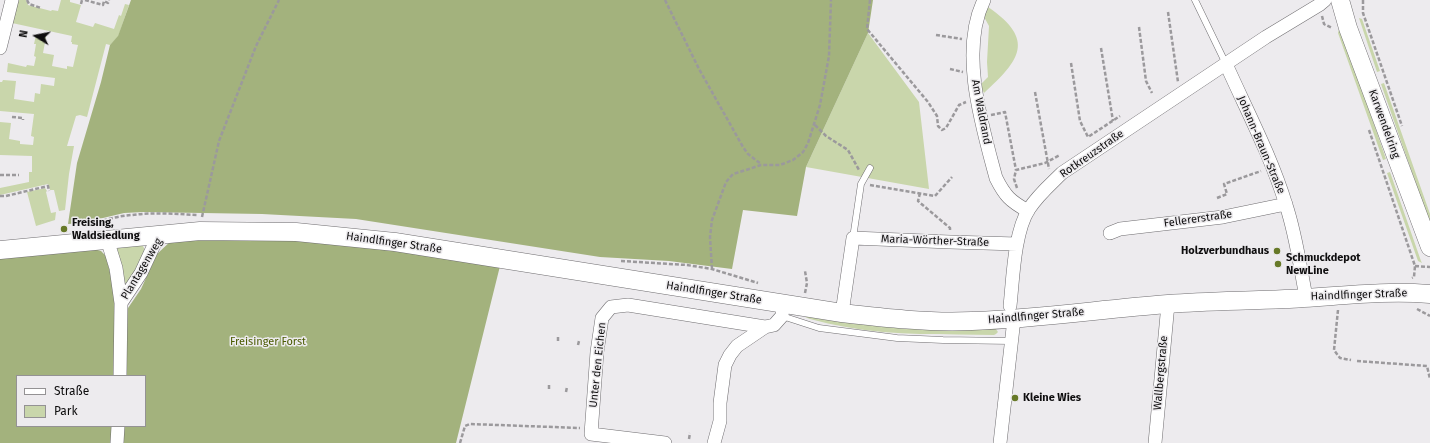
<!DOCTYPE html>
<meta charset="utf-8">
<style>
body{margin:0}
#map{position:relative;width:1430px;height:443px;overflow:hidden;background:#edebee;font-family:"Fira Sans",sans-serif}
canvas{display:block}
.legend{position:absolute;left:16px;top:375px;width:130px;height:52px;box-sizing:border-box;background:#edebee;border:1px solid #949294;margin:0;padding:5px 7px;list-style:none;font-size:12px;color:#0e0d0e}
.legend li{display:flex;align-items:center;gap:8px;height:20px}
.legend b{width:20px;border:1px solid #949294}
.north{position:absolute;left:16px;top:16px;width:40px;height:40px;-webkit-text-stroke:3px #edebee;paint-order:stroke;rotate:280deg;font-size:11px;font-weight:700;line-height:16px;text-align:center;color:#0e0d0e}
.north::after{content:'';display:block;margin:auto;width:14px;height:18px;background:#0e0d0e;clip-path:polygon(50% 0,100% 100%,50% 72%,0 100%)}
</style>
<div id="map">
<canvas width="1430" height="443"></canvas>
<ul class="legend">
<li><b style="height:5px;background:#fff"></b>Straße</li>
<li><b style="height:11px;background:#c9d6ab"></b>Park</li>
</ul>
<div class="north">N</div>
</div>
<script>
const ctx = document.querySelector('canvas').getContext('2d');
ctx.lineJoin = 'round';
function paint(path, color) {
  ctx.fillStyle = color;
  ctx.fill(path, 'evenodd');
}
function strokePath(path, color, width, dash) {
  ctx.strokeStyle = color;
  ctx.lineWidth = width;
  ctx.lineCap = dash ? 'butt' : 'round';
  ctx.setLineDash(dash || []);
  ctx.stroke(path);
}
function drawText(font, color, halo, rows, align = 'center') {
  ctx.font = font + ' "Fira Sans",sans-serif';
  ctx.lineWidth = 3;
  ctx.setLineDash([]);
  ctx.textBaseline = 'middle';
  ctx.strokeStyle = halo;
  ctx.fillStyle = color;
  for (const [text, x, y, turn = 0] of rows) {
    ctx.save();
    ctx.translate(x, y);
    ctx.rotate((+turn || 0) * Math.PI / 180);
    ctx.textAlign = isNaN(turn) ? turn : align;
    if (halo) ctx.strokeText(text, 0, 0);
    ctx.fillText(text, 0, 0);
    ctx.restore();
  }
}
paint(new Path2D(`
 M18 0H26L28 5 51 11 52 10 58 11 61 0H70V2L81 5 76 22 93 27 95 23 114 29 119 15 121 16 125 4 129 5 118 37 110 45 106 44 87 117 80 115 76 116 67 146H74L69 174 65 210 59 211 54 190H50L48 184 0 195V188L29 182V172H32V156L0 155V122L11 123 9 139 20 141V144L33 145 34 137 31 136 34 114 0 111V82H2L3 80 16 81 14 99 34 102 35 93 40 94 41 84 54 86 55 78 7 72 8 63 26 67 27 65 34 66 36 57 34 56 36 44H34L36 35 46 37 43 53 54 55 52 66 67 69V66L73 67 78 45 72 44V42H71L72 36 12 23Z
 M988 7C1036 40 1020 60 984 93L980 85 988 77 987 62 989 26 983 15Z
 M1359 18 1362 19 1380 71 1377 72Z
 M1339 29 1344 36 1386 159 1383 160 1338 33Z
 M868 33 919 102 929 189 806 167Z
 M1384 83 1430 214V224L1381 84Z
 M1390 172 1421 261 1422 263 1418 261 1387 173Z
 M45 188 47 191 46 192 51 213 56 212 55 220 36 226 27 192Z
 M142 244 146 252 128 284 123 282 117 251 118 245Z
 M806 316 995 328 998 332 996 334 994 335C945 334 895 336 846 327 834 325 822 322 810 319L805 317Z`), '#c9d6ab');
paint(new Path2D(`
 M131 0H873L868 33 806 167 797 216 743 210 732 269 669 261 600 257 356 219 262 214 143 212 124 213 82 223 68 224 77 163 101 82 110 45 118 36Z
 M172 240H323L500 266 456 443H123L124 426H145V376H126V311L141 289 157 254Z
 M90 248 101 251 106 256 116 297 115 376H17V426H112L111 443H0V259Z`), '#a3b27d');
const lane = new Path2D(`
 M1195 0 1226 64
 M853 238 861 184 870 168
 M782 316 819 328 897 338 943 340 1011 341`);
const street = new Path2D(`
 M984 0C959 51 982 126 996 178 1005 196 1010 201 1028 211
 M0 48 12 0
 M1226 64C1247 111 1271 156 1286 205 1296 235 1300 266 1306 297
 M1110 233 1120 229 1223 217 1286 204
 M107 239 116 268 121 303 120 376
 M121 303 141 273 154 245 162 234
 M1010 306C1013 279 1014 232 1029 209 1038 195 1050 185 1062 173L1266 37 1319 5 1325 0
 M842 313 853 238 950 242 1017 244
 M117 443 118 426
 M665 443 591 434 597 352 602 318 611 307 628 305 765 327
 M714 443 720 421V403L725 365 730 355 737 346 765 327 774 325 782 316 783 304
 M1000 443 1014 319
 M1155 443 1168 304`);
const secondary = new Path2D(`
 M1340 0 1348 28 1430 247
 M0 250 200 231 296 232 395 242 842 313C885 318 929 323 972 321 1037 319 1102 309 1168 304 1207 301 1246 301 1285 299 1333 297 1382 290 1430 294`);
strokePath(lane, '#6f6d70', 7);
strokePath(street, '#6f6d70', 14);
strokePath(secondary, '#6f6d70', 19);
strokePath(new Path2D(`
 M27 0 29 4 41 8
 M85 0 103 5 104 1 108 3 109 0
 M665 0 699 69 743 147 748 154 761 164
 M870 0 867 29 928 102 937 116 938 126 942 130 946 128 959 105 966 102
 M1363 0V13L1402 126
 M81 4 82 0
 M1168 12 1178 82
 M1322 16 1324 24 1332 28
 M1139 27 1146 81 1152 93
 M936 35 962 39
 M1101 48 1113 121
 M1071 63 1080 121 1088 137 1120 116
 M950 69 963 72
 M1035 92 1049 169
 M991 115 1005 112 1016 170
 M12 117 23 118V120
 M815 125 826 136 848 150 859 170
 M1369 130 1415 266 1414 277 1412 278
 M0 175H19
 M870 185 935 196 952 177
 M1017 188 1014 179 1016 170 1045 163 1060 155
 M920 193 918 201 950 228V230
 M0 196H6L48 186 49 191
 M1217 198 1227 194 1224 184 1261 171
 M202 217 219 141 256 46 279 0
 M86 226C101 221 116 216 132 215 154 212 176 214 198 215
 M621 261 687 265 712 269 758 283
 M1415 266 1430 267
 M712 269 710 237 712 220 726 182 733 174 746 170 761 165H780L793 160 803 152 808 143 820 105 829 56 831 0
 M805 293 807 283 805 271
 M1417 309 1430 316
 M1338 310 1334 350 1340 358 1351 360
 M558 341V337
 M578 345 579 341
 M1357 361 1427 366 1430 379
 M549 389V385
 M566 392 567 387
 M689 439 690 433
 M460 443 465 426 470 424 580 428`), '#9b999c', 2.5, [4, 2]);
strokePath(lane, '#fff', 6);
strokePath(street, '#fff', 13);
strokePath(secondary, '#fff', 18);
for (const [x, y, r, color] of [
 [64,229,4,"#677928"],
 [1277,251,4,"#677928"],
 [1278,264,4,"#677928"],
 [1015,398,4,"#677928"]
]) {
  const dot = new Path2D();
  dot.arc(x, y, r, 0, 2 * Math.PI);
  ctx.fillStyle = color;
  ctx.fill(dot);
  strokePath(dot, '#edebee', 1.5);
}
drawText('11px', '#0e0d0e', '#edebee', [
 ["Am Waldrand",981,112,79],
 ["Karwendelring",1384,124,70],
 ["Johann-Braun-Straße",1261,145,67],
 ["Rotkreuzstraße",1092,154,-35],
 ["Fellererstraße",1198,219,-8],
 ["Maria-Wörther-Straße",935,241,2],
 ["Haindlfinger Straße",394,243,8],
 ["Plantagenweg",142,269,-59],
 ["Haindlfinger Straße",714,293,9],
 ["Haindlfinger Straße",1359,295,-2],
 ["Haindlfinger Straße",1036,316,-5],
 ["Unter den Eichen",598,365,-84],
 ["Wallbergstraße",1161,373,-85]
]);
drawText('bold 11px', '#0e0d0e', '#edebee', [
 ["Freising,",72,223],
 ["Waldsiedlung",72,236],
 ["Holzverbundhaus",1269,251,"right"],
 ["Schmuckdepot",1286,258],
 ["NewLine",1286,271],
 ["Kleine Wies",1023,398]
], 'left');
drawText('11px', '#4a5a01', '#edebee', [
 ["Freisinger Forst",268,342]
]);
</script>
